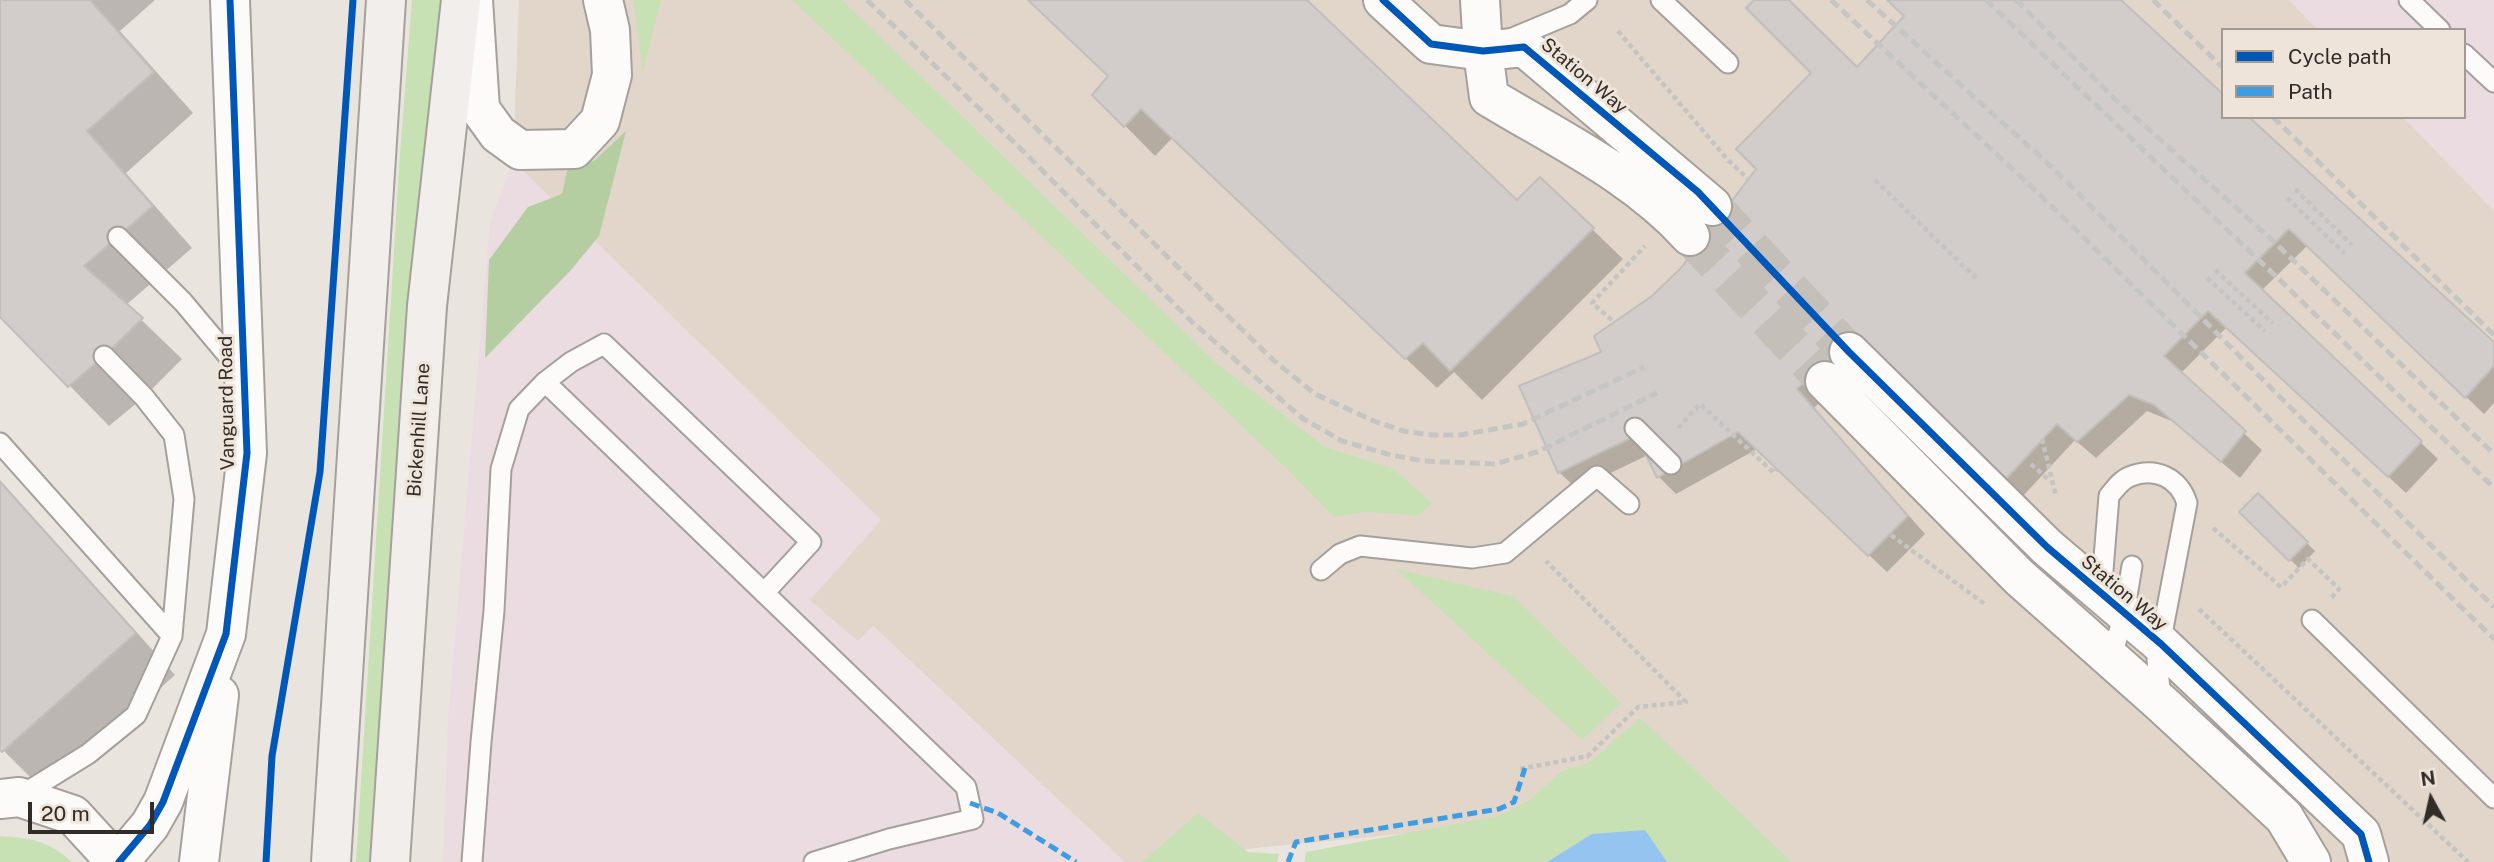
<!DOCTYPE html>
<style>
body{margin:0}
#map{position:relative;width:2494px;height:862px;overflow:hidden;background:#eae4de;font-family:"Public Sans",sans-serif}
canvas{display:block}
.legend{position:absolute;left:2221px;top:28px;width:245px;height:91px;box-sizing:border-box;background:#efe4d9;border:2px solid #a39a92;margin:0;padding:9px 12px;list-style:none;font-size:21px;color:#312c28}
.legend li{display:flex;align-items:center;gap:14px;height:35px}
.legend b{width:35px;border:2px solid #a39a92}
.north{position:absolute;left:2396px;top:764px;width:70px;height:70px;-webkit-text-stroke:5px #efe4d9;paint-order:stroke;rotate:352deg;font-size:19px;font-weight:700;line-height:28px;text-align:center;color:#312c28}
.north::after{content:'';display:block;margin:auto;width:24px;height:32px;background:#312c28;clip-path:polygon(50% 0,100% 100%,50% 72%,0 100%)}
.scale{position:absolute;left:28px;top:802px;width:126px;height:32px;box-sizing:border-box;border:4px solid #312c28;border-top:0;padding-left:9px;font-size:21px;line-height:24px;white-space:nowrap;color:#312c28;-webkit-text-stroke:5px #efe4d9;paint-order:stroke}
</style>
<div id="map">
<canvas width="2494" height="862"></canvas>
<ul class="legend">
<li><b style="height:9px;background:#0057b8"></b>Cycle path</li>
<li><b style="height:9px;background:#3e9ce0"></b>Path</li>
</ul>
<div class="north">N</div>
<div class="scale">20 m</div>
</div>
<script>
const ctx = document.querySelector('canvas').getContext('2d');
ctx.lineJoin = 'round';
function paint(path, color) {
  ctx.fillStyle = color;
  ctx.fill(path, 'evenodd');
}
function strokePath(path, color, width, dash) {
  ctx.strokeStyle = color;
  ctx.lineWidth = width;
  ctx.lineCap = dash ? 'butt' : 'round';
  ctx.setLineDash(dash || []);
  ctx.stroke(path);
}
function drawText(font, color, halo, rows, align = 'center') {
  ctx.font = font + ' "Public Sans",sans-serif';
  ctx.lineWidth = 6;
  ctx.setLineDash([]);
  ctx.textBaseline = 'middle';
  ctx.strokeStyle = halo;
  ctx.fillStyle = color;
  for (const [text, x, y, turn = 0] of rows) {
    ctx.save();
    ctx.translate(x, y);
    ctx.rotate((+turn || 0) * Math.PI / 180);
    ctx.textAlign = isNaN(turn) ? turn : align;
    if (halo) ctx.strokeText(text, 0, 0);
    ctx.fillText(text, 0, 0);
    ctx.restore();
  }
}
paint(new Path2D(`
 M2289 0H2494V211L2403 117H2464V30H2318Z
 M513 161 881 520 810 600 872 626 1125 862H443L448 720 490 222Z`), '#eadce0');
paint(new Path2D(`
 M519 0H2289L2318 30H2223V117H2403L2494 211V862H1777L1514 823 1255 848 1172 862H1125L873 626 858 641 810 600 881 520 513 161Z`), '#e2d6ca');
paint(new Path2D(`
 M412 0H448L371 862H356L400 154Z
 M633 0H661L643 72Z
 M792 0H842L1216 363 1325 447 1392 468 1432 503 1419 516 1367 512 1334 517 1286 468Z
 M1396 569 1513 596 1621 703 1582 740Z
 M1640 718 1792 862H1304L1306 852 1498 816 1530 800 1562 771 1589 763Z
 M1198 813 1248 852 1279 854 1277 862H1142Z
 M0 836C31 838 49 841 72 862H0Z`), '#c7e1b5');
paint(new Path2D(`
 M626 131 599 236 571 270 485 358 489 260 528 207 562 194 568 167 594 161Z`), '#b4cea2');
paint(new Path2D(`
 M1645 830 1667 862H1547L1592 834Z`), '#96c4f0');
paint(new Path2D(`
 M0 0H155L120 31 193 113 126 173 192 248 126 305 182 359 144 397 109 426 0 314Z
 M1029 0H1304L1517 203 1540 179 1623 259 1482 400 1454 372 1437 388 1173 137 1155 156 1095 95 1110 77Z
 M1757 0H1787L1857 69 1906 17 1888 0H2118L2223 117 2494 345V403L2484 414 2308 245 2261 291 2438 459 2406 493 2227 327 2180 374 2262 450 2240 478 2174 422 2147 411 2096 458 2075 440 2023 496 1869 353 1814 408 1925 534 1887 572 1757 449 1676 494 1659 477 1648 455 1577 489 1559 472 1604 353 1653 298 1682 269 1758 169 1813 73Z
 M0 480 175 675 44 791 0 747Z
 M2258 495 2315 551 2299 568 2241 512Z`), '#0003');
const building = new Path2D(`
 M0 0H90L154 72 87 131 153 206 84 266 143 318 104 356 68 387 0 317Z
 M1028 0H1307L1517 200 1540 177 1594 228 1450 371 1423 343 1405 359 1141 109 1124 127 1092 95 1108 76Z
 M1754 0H1789L1857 67 1904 16 1887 0H2121L2223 94V117H2249L2494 342V366L2465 398 2289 229 2245 273 2422 441 2388 477 2208 311 2164 356 2246 431 2221 462 2154 405 2129 395 2077 442 2057 424 2005 480 1851 337 1797 389 1908 516 1868 556 1738 432 1657 478 1637 435 1558 473 1519 386 1601 352 1594 336 1652 296 1681 268 1756 169 1736 149 1811 73 1746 8Z
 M0 482 136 633 2 752 0 750Z
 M2258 493 2308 542 2289 561 2239 512Z`);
paint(building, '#d2cdcb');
strokePath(building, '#c2bebc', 2);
strokePath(new Path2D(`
 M1712 206 1849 352
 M1690 236 1825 381`), '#c5bfba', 38, [38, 19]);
const service = new Path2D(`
 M1661 0 1728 63
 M2409 0 2440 30
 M1510 39 1570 14 1587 0
 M2464 54 2494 82
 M118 237 183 302 240 370
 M104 356 144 397 174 435 184 499 172 636
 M1635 428 1671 464
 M0 443 172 636 136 715 88 754 20 796
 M1321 570 1340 554 1360 546 1472 558 1505 553 1597 476 1629 504
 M764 593 811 542 604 344 571 362 545 382 966 787 973 819 889 839 814 862
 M2101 595 2109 496C2115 489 2121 480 2129 477 2156 466 2179 478 2187 503L2157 660 2161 699
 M2312 620 2494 798
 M2111 659 2124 614 2132 566
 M472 862 481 742 494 611 501 469 519 409 545 382`);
const tertiary = new Path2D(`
 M473 0 480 109 498 134 520 150 574 149 600 121 612 75 610 30 603 0
 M1383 0 1431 44 1483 51 1524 47 1712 206
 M1480 0 1483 51 1489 97C1558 139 1635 175 1690 236
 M1849 352 2047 547 2161 644 2361 834 2369 862
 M1825 381 2019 577 2162 704 2284 817 2311 862
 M0 799 19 797 73 815 116 862
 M119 862 150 825 163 802 226 634 247 453 230 0
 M199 862 219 695`);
const secondary = new Path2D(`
 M331 862 386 0
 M390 862 427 306 461 0`);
strokePath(service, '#a5a09b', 23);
strokePath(tertiary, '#a5a09b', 42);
strokePath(secondary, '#a5a09b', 42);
strokePath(new Path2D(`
 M1618 31 1727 159 1748 179
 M1875 180 1978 280
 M2295 189 2352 245
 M2287 198 2345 254
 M2215 270 2273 323
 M2207 278 2265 331
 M1612 320 1592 303 1645 246
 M1678 428 1700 404 1774 473 1777 469
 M2042 439 2056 496
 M2031 464 2049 480
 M2213 528 2281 587 2308 559 2339 589 2331 598
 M1891 535 1986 605
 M2199 609 2468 862
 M1520 769 1588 756 1638 707 1686 702 1546 561`), '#c6c4c2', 4.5, [5, 3.5]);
strokePath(service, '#fcfbfa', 19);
strokePath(tertiary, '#fcfbfa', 38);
strokePath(secondary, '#f2eeec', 38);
strokePath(new Path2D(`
 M867 0 1023 151 1191 321 1302 418 1342 441 1391 455 1423 461 1495 464 1537 452 1657 393
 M905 0 1272 359 1315 394 1374 421 1403 431 1432 435H1460L1523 424 1644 367
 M1831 0 2034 189 2494 639
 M1867 0 2056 171 2307 424 2494 607
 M1986 0 2285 285 2494 488
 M2016 0 2116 100 2270 238 2494 454
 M2153 0 2223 68
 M2273 117 2494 335`), '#c5c5c3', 5, [10, 5]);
strokePath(new Path2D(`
 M970 803 998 813 1076 862
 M1288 862 1296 842 1499 809 1514 802 1525 768`), '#3e9ce0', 5, [10, 5]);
strokePath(new Path2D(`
 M1383 0 1431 44 1483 51 1524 47 1698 192 1849 352 2047 547 2161 644 2361 834 2369 862
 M119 862 150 825 163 802 226 634 247 453 230 0
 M266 862 272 756 320 472 353 0`), '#0057b8', 7);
drawText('19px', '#312c28', '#efe4d9', [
 ["Station Way",1584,76,40],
 ["Vanguard Road",227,403,-91],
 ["Bickenhill Lane",419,430,-86],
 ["Station Way",2124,593,40]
]);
</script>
